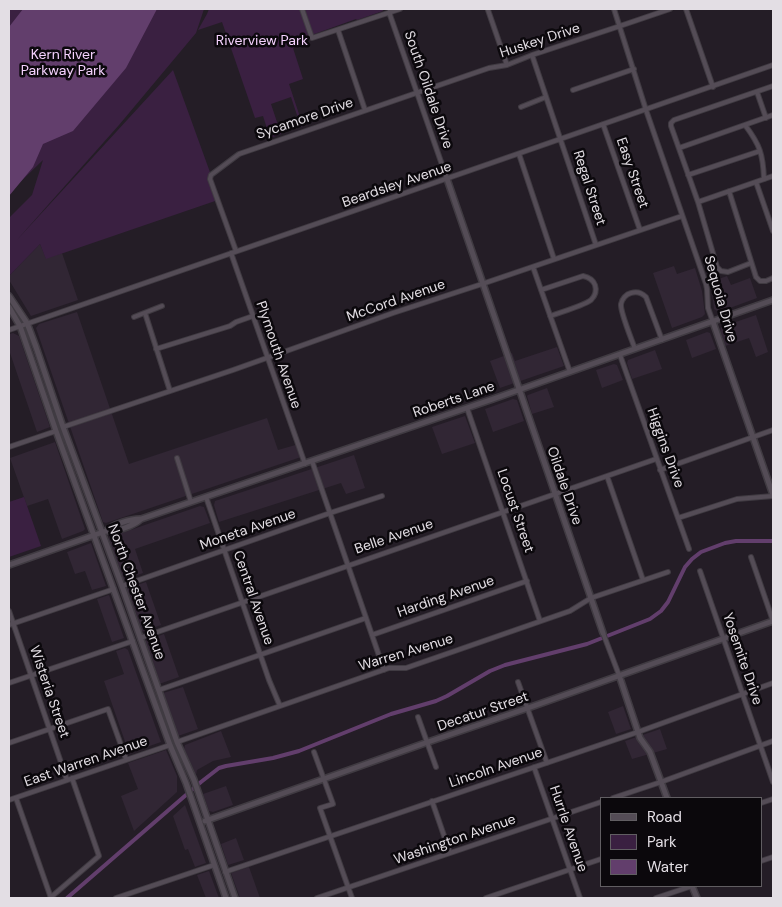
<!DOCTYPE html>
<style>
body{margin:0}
#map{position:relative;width:782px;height:907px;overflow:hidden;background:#241d26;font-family:"DM Sans",sans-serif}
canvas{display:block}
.frame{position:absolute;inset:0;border:10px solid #e3dee4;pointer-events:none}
.legend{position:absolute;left:600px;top:797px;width:162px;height:90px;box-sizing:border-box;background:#0b080c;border:1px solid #615e62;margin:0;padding:6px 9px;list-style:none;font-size:15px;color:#e3dee4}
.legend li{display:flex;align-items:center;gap:10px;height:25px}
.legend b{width:25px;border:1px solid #615e62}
</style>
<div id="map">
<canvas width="782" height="907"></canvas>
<div class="frame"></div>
<ul class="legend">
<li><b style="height:6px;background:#544c56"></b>Road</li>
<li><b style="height:14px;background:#3a2041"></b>Park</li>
<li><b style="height:14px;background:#623e6c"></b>Water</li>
</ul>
</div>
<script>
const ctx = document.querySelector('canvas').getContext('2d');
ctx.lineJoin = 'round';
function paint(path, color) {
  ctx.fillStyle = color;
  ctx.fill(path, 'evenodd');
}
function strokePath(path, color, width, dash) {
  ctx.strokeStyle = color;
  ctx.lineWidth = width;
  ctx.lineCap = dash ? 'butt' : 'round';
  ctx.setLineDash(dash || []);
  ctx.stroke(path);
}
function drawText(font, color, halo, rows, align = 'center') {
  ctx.font = font + ' "DM Sans",sans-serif';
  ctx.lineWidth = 5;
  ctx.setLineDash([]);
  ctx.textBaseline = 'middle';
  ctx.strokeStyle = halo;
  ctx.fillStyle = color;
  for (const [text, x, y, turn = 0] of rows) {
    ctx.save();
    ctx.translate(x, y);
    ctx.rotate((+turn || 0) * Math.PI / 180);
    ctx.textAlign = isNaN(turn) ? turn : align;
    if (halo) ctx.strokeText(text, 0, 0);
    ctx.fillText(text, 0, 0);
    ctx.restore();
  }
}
paint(new Path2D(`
 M40 244 46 258 62 253 78 300 31 316 9 280V276Z
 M674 266 677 274 695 268 702 291 705 314 702 317 672 328 653 273Z
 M727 276 731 285 750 278 757 298 719 312 714 309 712 290 710 282Z
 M77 312 129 464 267 418 278 450 299 444 304 456 106 523 103 522 36 328 39 324Z
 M756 315 768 352 756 357 749 338 725 346 720 331 721 327Z
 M707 332 710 333 716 349 692 358 686 340Z
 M13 333 19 336 50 427 37 432 9 350V334Z
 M557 347 564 366 500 388 490 361 512 353 515 361Z
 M655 350 662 369 632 379 627 363 628 360Z
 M614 364 617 365 623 380 602 388 596 370Z
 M547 388 554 407 532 414 527 396 528 395Z
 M513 399 517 400 524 421 493 432 485 409Z
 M465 416 475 443 442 454 432 427Z
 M55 442 85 529 83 531 62 539 48 499 27 506 10 458Z
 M354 455 365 488 346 494 341 483 219 522 214 505 215 501Z
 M200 506 204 507 210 523 135 549 143 573 123 580 109 540 110 537Z
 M91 543 106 586 92 590 85 571 75 574 67 552Z
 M146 582 161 625 141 632 126 589Z
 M109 595 124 638 112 642 97 599Z
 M164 634 179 677 162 683H160L145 641Z
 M125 648 128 650 161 742 129 753 104 681 124 674 116 651Z
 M183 687 198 729 178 736 163 693Z
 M623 706 631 729 616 734 608 712Z
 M660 729 667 749 632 759 625 741Z
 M221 731 231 757 213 761 197 770 196 775 184 749 185 745Z
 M166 750 177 776V792L134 831 121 796 138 789 128 763Z
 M226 786 233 805 213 812 209 811 203 794Z
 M185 805 206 863 195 867 188 849 185 850 173 816Z
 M236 838 244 860 228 865 221 844Z
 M249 867 260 898H240L231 873Z
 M209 871 219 898H206L197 875Z`), '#312634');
paint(new Path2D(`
 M9 9H204L196 33 119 125 16 241 173 70 211 175 218 200 46 259 40 244 9 276V218L32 195 43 160 9 193Z
 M209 9H382L383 11 357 20 356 19 306 37 308 45 293 48 303 79 289 84 303 126 301 127 291 97 271 104 281 134 270 138 263 116 255 118 222 22 198 30 207 14Z
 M24 497 41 546 9 557V502Z`), '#3a2041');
paint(new Path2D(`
 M23 9H157L126 68 73 131 43 144 33 167 9 196V27Z`), '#623e6c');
strokePath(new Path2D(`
 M67 898 201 782 219 768 226 766 273 758 299 751 391 714 436 701 447 696 490 671 505 665 587 644 650 619 661 611 668 602 685 567 692 559 701 552 725 543 736 541H773`), '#623e6c', 4);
const street = new Path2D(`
 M302 9 312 38 400 9
 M390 9V15L447 179
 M614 9 646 110 706 284 707 289 708 308 713 322
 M686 9 713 87
 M488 10 507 65
 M338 30 365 110
 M532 55 596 245
 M573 90 634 69
 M757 92 766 118
 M521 107 546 97
 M603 124 640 230
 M745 125C760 145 763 154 764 179
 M679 148 773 115
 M519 154 554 259
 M688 175 760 151
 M756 182 773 231
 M729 191 756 277 760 281H766L773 278
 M698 202 773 176
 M236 251 210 179 211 175 239 154 489 68 507 65 532 55 620 26 670 9
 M231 253 305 464
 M751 263 728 272 721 271 717 267 698 202 671 126V123L674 120 773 86
 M533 267 570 372
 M541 290 583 276C588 277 593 280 595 285 597 291 595 296 591 300 585 305 559 313 550 316
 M145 313 170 391
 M134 317 162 306
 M9 330 339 216 773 65
 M156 349 230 326 236 322 253 316
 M635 349C632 340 620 312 621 304 622 299 626 294 631 293 637 291 642 293 646 297L662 340
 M620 355 689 549
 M467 408 540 621
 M63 427 233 370 393 313 482 284 682 216
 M9 447 56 431
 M177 458 191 502
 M312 461 384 670
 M660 470 773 430
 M607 476 643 580
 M206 497 269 680 280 706
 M678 518 737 499 773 496
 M751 557 773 621
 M700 571 773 782
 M122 586 330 513 382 496
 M9 611 67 780
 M9 625 114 589
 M603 633 619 675
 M372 635 527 581
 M140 638 656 459
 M518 682 547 763
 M9 683 133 641
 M159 690 366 618
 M418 717 436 767
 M177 742 389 668H406L570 611 591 598 668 572
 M9 743 108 709 126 759
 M314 752 333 804 320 808 352 898
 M534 767 580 898
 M16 798 51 898
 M613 798 661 782 773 741
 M9 800 170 745
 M432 801 450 853
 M761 803 773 799
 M761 861 773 857
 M225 872 638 732 773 683
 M50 898 99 856 72 778
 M116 898 214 865
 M317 898 601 802
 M486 898 601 859
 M656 898 692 886`);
const secondary = new Path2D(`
 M447 179 603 633
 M9 296 27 323 36 347 63 427 122 586 177 742 194 780 235 898
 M9 307 20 326 56 431 170 745 186 783 226 898
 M713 322 773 495
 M106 531C114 524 130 519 140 519
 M9 565 106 531C117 532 133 526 141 519L493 399 773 300
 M619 675 640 738 650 752 667 798
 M205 821 428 742 528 708 773 621
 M692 886 697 898`);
strokePath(street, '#403b42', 6);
strokePath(secondary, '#403b42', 8);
strokePath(street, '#544c56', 4);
strokePath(secondary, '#544c56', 5);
drawText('14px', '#f5d2fe', '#0b080c', [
 ["Riverview Park",262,41],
 ["Kern River",63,55],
 ["Parkway Park",63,71]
]);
drawText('14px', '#e3dee4', '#0b080c', [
 ["Huskey Drive",540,41,-18],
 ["South Oildale Drive",428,90,71],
 ["Sycamore Drive",305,119,-19],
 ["Easy Street",632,173,71],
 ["Beardsley Avenue",397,185,-19],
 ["Regal Street",589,188,72],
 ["Sequoia Drive",720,299,74],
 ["McCord Avenue",396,301,-19],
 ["Plymouth Avenue",278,355,71],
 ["Roberts Lane",454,400,-19],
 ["Higgins Drive",665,448,70],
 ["Oildale Drive",564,486,71],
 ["Locust Street",515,511,71],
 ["Moneta Avenue",248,530,-19],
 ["Belle Avenue",394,537,-19],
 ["North Chester Avenue",136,592,70],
 ["Harding Avenue",446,597,-19],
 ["Central Avenue",253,598,71],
 ["Warren Avenue",406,653,-17],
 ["Yosemite Drive",742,659,71],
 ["Wisteria Street",49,692,71],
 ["Decatur Street",483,712,-19],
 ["East Warren Avenue",86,762,-19],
 ["Lincoln Avenue",496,768,-19],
 ["Hurrle Avenue",568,829,71],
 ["Washington Avenue",455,840,-19]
]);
</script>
